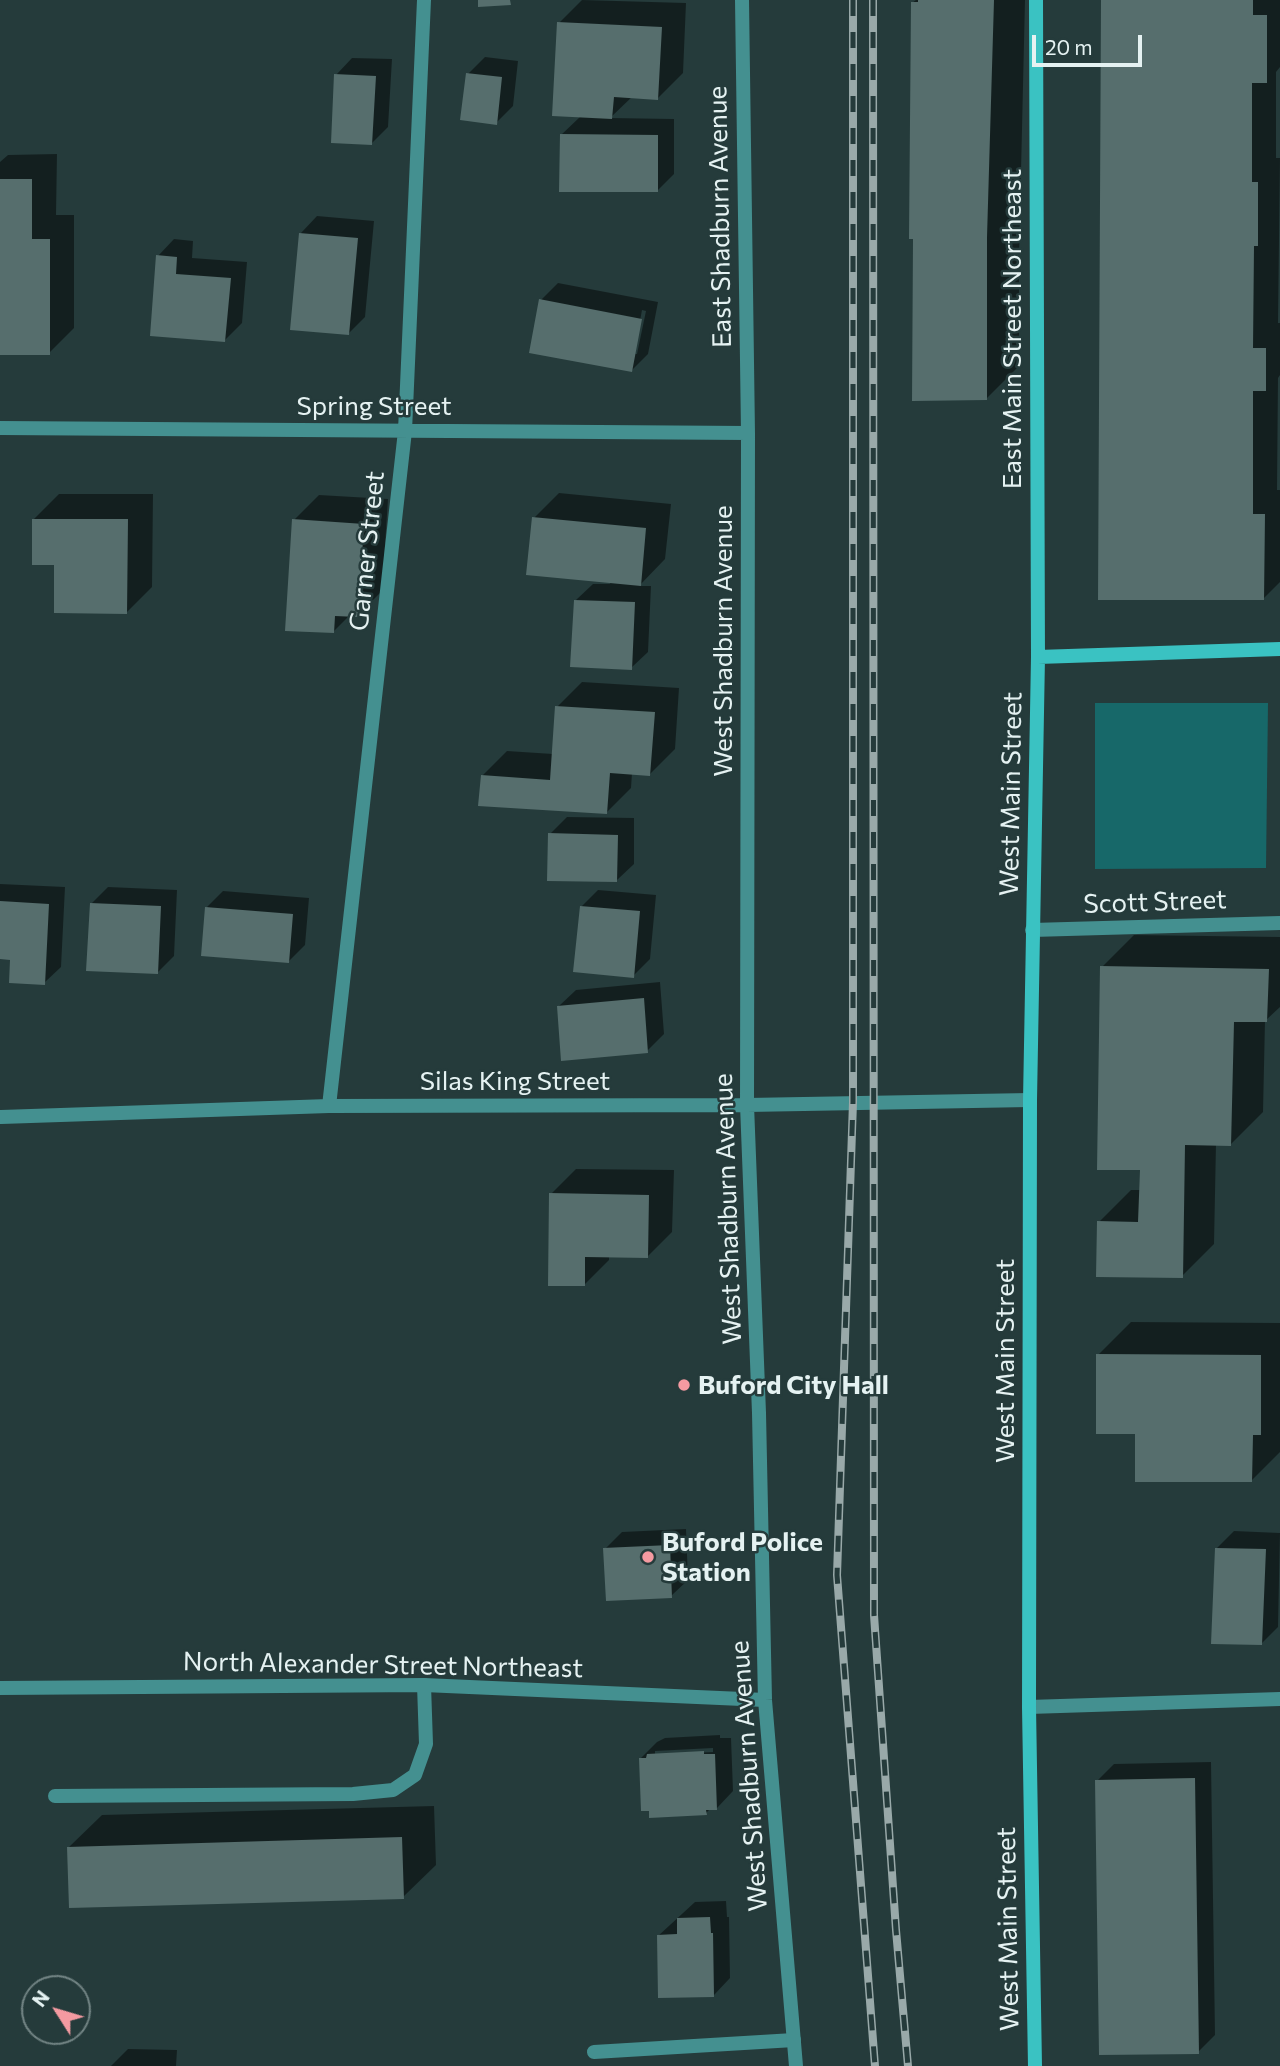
<!DOCTYPE html>
<style>
body{margin:0}
#map{position:relative;width:1280px;height:2066px;overflow:hidden;background:#253b3b;font-family:Commissioner,sans-serif}
canvas{display:block}
.north{position:absolute;left:21px;top:1975px;width:70px;height:70px;box-sizing:border-box;background:#253b3b;border:2px solid #728484;border-radius:50%;rotate:307deg;font-size:19px;font-weight:700;line-height:28px;text-align:center;color:#e5f2f2}
.north::after{content:'';display:block;margin:auto;width:24px;height:32px;background:#f49aa1;clip-path:polygon(50% 0,100% 100%,50% 72%,0 100%)}
.scale{position:absolute;left:1032px;top:35px;width:110px;height:32px;box-sizing:border-box;border:4px solid #e5f2f2;border-top:0;padding-left:9px;font-size:21px;line-height:24px;white-space:nowrap;color:#e5f2f2;-webkit-text-stroke:5px #253b3b;paint-order:stroke}
</style>
<div id="map">
<canvas width="1280" height="2066"></canvas>
<div class="north">N</div>
<div class="scale">20 m</div>
</div>
<script>
const ctx = document.querySelector('canvas').getContext('2d');
ctx.lineJoin = 'round';
function paint(path, color) {
  ctx.fillStyle = color;
  ctx.fill(path, 'evenodd');
}
function strokePath(path, color, width, dash) {
  ctx.strokeStyle = color;
  ctx.lineWidth = width;
  ctx.lineCap = dash ? 'butt' : 'round';
  ctx.setLineDash(dash || []);
  ctx.stroke(path);
}
function drawText(font, color, halo, rows, align = 'center') {
  ctx.font = font + ' Commissioner,sans-serif';
  ctx.lineWidth = 5;
  ctx.setLineDash([]);
  ctx.textBaseline = 'middle';
  ctx.strokeStyle = halo;
  ctx.fillStyle = color;
  for (const [text, x, y, turn = 0] of rows) {
    ctx.save();
    ctx.translate(x, y);
    ctx.rotate((+turn || 0) * Math.PI / 180);
    ctx.textAlign = isNaN(turn) ? turn : align;
    if (halo) ctx.strokeText(text, 0, 0);
    ctx.fillText(text, 0, 0);
    ctx.restore();
  }
}
paint(new Path2D(`
 M1095 703H1268L1266 868 1095 869Z`), '#176869');
paint(new Path2D(`
 M582 0 686 3 683 73 658 98 633 96 610 118 674 119V174L657 191 561 135 581 116 559 23Z
 M916 0H1025L1019 258V366L987 398 912 3Z
 M1102 0H1280V67L1276 72V158H1280L1278 323H1280V375L1278 378 1277 490H1280V582L1264 598Z
 M485 57 518 61 513 106 496 123 468 74Z
 M352 58 392 59 388 127 372 143 336 75Z
 M57 154 56 215H74V328L49 353 0 354V162L8 155Z
 M317 216 374 221 365 317 348 334 301 233Z
 M174 239 193 241 192 258 247 262 242 323 225 340 158 256Z
 M558 283 658 302 648 354 631 371 541 300ZM642 310 646 311 637 354H634Z
 M559 493 671 504 665 559 639 586H651L648 652 631 668 576 600 593 584H610L611 581 534 518Z
 M59 494H153L152 587 127 612 56 563 34 519Z
 M319 495 388 499 382 591 357 616 350 615 333 632 294 520Z
 M582 682 679 688 675 749 650 774 632 773 631 788 606 813 482 776 507 751 553 754 557 707Z
 M567 817 634 818V864L617 880 550 834Z
 M0 884 65 887 61 967 44 983 12 958 0 957Z
 M108 887 177 890 174 956 157 973 91 904Z
 M598 890 656 895 650 959 633 976 581 907Z
 M223 891 309 898 305 945 288 962 207 907Z
 M1134 935 1280 937V1007L1265 1021 1263 1112 1231 1144H1216L1214 1244 1182 1276 1099 1222 1131 1190H1141V1169L1102 967Z
 M660 982 664 1034 647 1051 559 1006 576 990Z
 M576 1169 674 1170 672 1232 647 1257 609 1256V1260L584 1285 551 1194Z
 M1131 1322 1280 1323V1452L1252 1480 1137 1433 1098 1355Z
 M686 1529 688 1580 671 1596 605 1549 622 1532Z
 M1234 1531 1280 1533 1278 1627 1261 1644 1217 1548Z
 M720 1735V1738H731L733 1791 717 1808H711L706 1813 650 1809 640 1759 657 1742 665 1738ZM713 1748V1752L655 1755V1751Z
 M1211 1762 1215 2035 1198 2052 1097 1781 1114 1764Z
 M434 1806 436 1865 403 1897 69 1847 102 1815Z
 M726 1901 727 1917H729L730 1978 714 1995 658 1936 695 1902Z
 M128 2049 177 2050 176 2066H111Z`), '#0007');
paint(new Path2D(`
 M478 0H510L511 5 478 7Z
 M918 0H994L987 237V400L912 401 913 239H909L911 2H918Z
 M1101 0H1253V15H1267V83H1252V182H1258V246H1254L1253 348H1266V391H1253V514H1265L1264 600H1098Z
 M557 22 662 27 658 100 614 97 612 119 552 116Z
 M466 73 502 77 497 125 460 120Z
 M334 74 376 76 372 145 331 143Z
 M560 134 658 135V192H559Z
 M0 179H32V239H50V355H0Z
 M299 233 358 238 349 335 290 330Z
 M156 255 177 257 176 274 231 278 225 342 150 336Z
 M539 299 642 319 632 372 529 353Z
 M532 517 646 528 641 586 526 575Z
 M32 519H128L127 614 54 613V565H32Z
 M292 519 364 524 358 617 335 616 334 633 285 631Z
 M574 600 635 602 632 670 570 667Z
 M555 706 655 712 650 776 610 773 607 814 478 806 481 775 550 780Z
 M548 833 618 835 617 882 547 881Z
 M0 901 49 904 45 985 9 983 10 960 0 959Z
 M90 903 161 906 158 974 86 971Z
 M580 906 640 911 634 978 573 972Z
 M205 907 293 914 289 963 201 956Z
 M1100 966 1269 969 1267 1022H1234L1231 1146 1185 1145 1183 1278 1096 1277 1097 1221 1138 1222 1140 1170H1097Z
 M644 998 648 1053 561 1061 557 1006Z
 M549 1193 649 1195 648 1258 585 1257V1286H548Z
 M1096 1354 1261 1355V1435H1253L1252 1482H1135V1434H1096Z
 M670 1545 672 1598 606 1601 603 1548Z
 M1215 1548 1266 1549 1262 1645 1211 1644Z
 M704 1751V1754H715L717 1810H706L707 1815 649 1818V1811H641L639 1758H646L647 1754Z
 M1195 1778 1199 2054 1099 2055 1095 1780Z
 M402 1837 404 1899 69 1908 67 1847Z
 M710 1917 711 1933H713L714 1997 658 1998 657 1935 677 1934V1918Z`), '#566e6d');
strokePath(new Path2D(`
 M55 1796 353 1794 393 1790 415 1775 426 1744 424 1685
 M594 2052 794 2040`), '#449090', 14);
strokePath(new Path2D(`
 M742 0 748 433 747 1105 759 1413 765 1700 796 2066
 M0 428 748 433
 M1032 930 1280 923
 M329 1106 405 431 424 0
 M1 1117 329 1106 747 1105 1030 1100
 M0 1688 424 1685 765 1700
 M1029 1707 1280 1699`), '#449090', 14);
strokePath(new Path2D(`
 M1038 657 1280 649
 M1035 2066 1029 1707 1030 1100 1038 657 1036 0`), '#3ac2c2', 14);
const rail = new Path2D(`
 M853 0V1102L837 1575 875 2066
 M873 0 874 1615 896 1930 908 2066`);
strokePath(rail, '#99a9a9', 8);
strokePath(rail, '#253b3b', 5, [16]);
for (const [x, y, r, color] of [
 [684,1385,7,"#f49aa1"],
 [648,1557,7,"#f49aa1"]
]) {
  const dot = new Path2D();
  dot.arc(x, y, r, 0, 2 * Math.PI);
  ctx.fillStyle = color;
  ctx.fill(dot);
  strokePath(dot, '#253b3b', 2.5);
}
drawText('26px', '#e5f2f2', '#253b3b', [
 ["East Shadburn Avenue",720,217,-91],
 ["East Main Street Northeast",1012,329,-90],
 ["Spring Street",374,406],
 ["Garner Street",367,551,-84],
 ["West Shadburn Avenue",723,641,-90],
 ["West Main Street",1011,794,-89],
 ["Scott Street",1155,902,-2],
 ["Silas King Street",515,1081],
 ["West Shadburn Avenue",728,1209,-92],
 ["West Main Street",1005,1361,-90],
 ["North Alexander Street Northeast",383,1665,1],
 ["West Shadburn Avenue",749,1776,-94],
 ["West Main Street",1008,1929,-91]
]);
drawText('bold 26px', '#e5f2f2', '#253b3b', [
 ["Buford City Hall",698,1385],
 ["Buford Police",662,1542],
 ["Station",662,1572]
], 'left');
</script>
